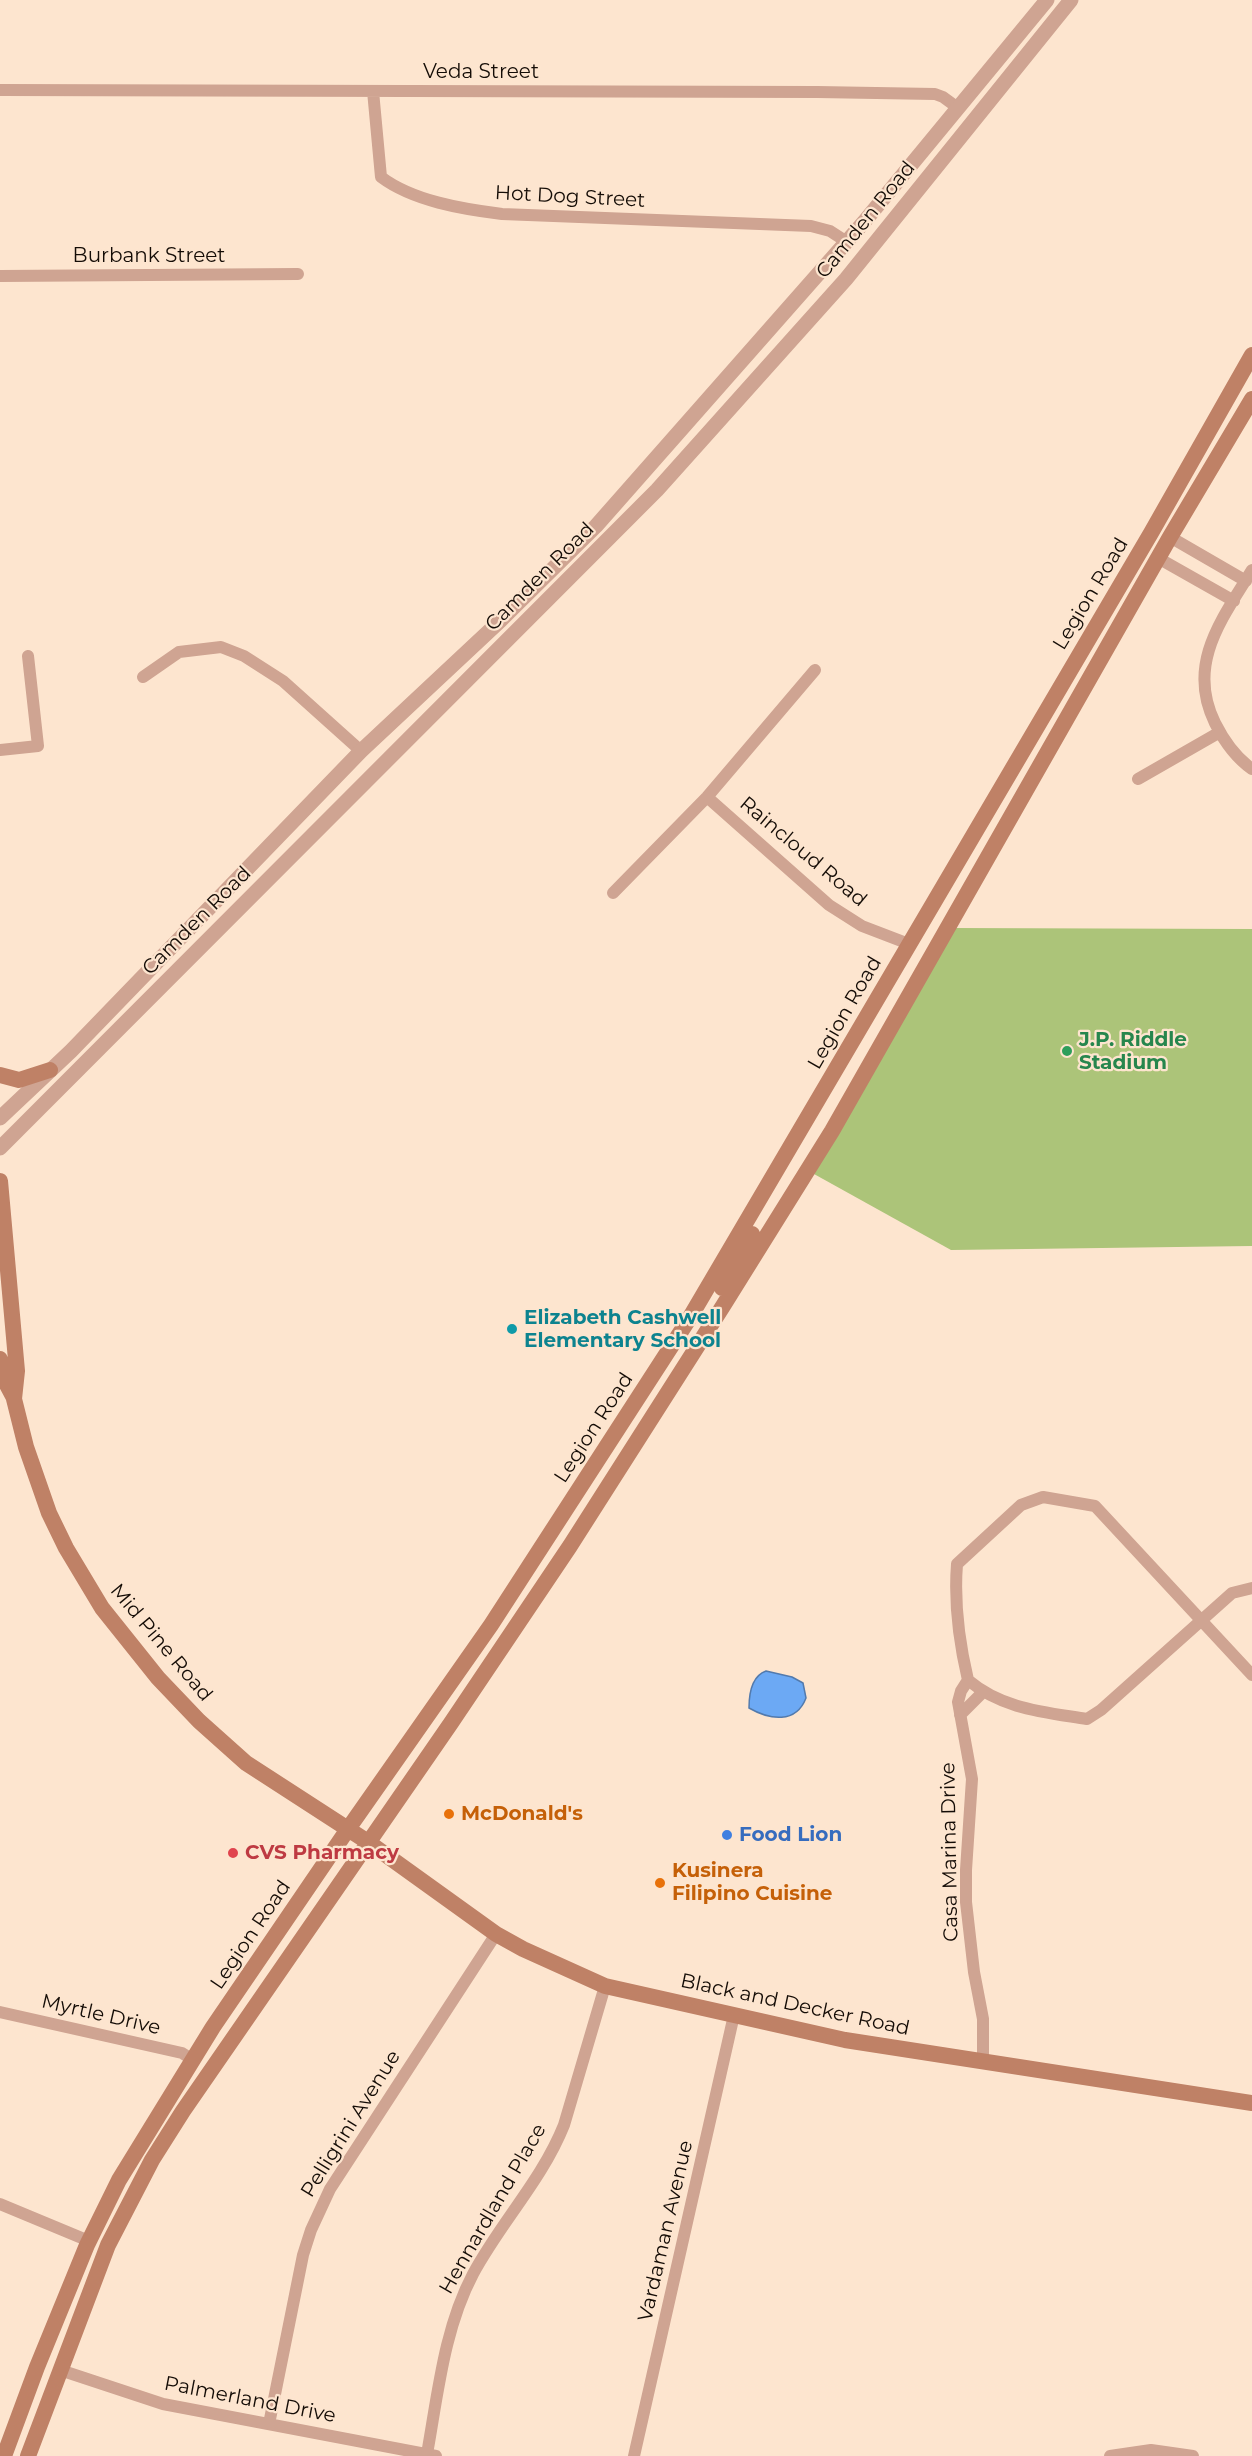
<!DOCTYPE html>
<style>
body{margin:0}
canvas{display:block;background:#fde5cf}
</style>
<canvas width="1252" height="2456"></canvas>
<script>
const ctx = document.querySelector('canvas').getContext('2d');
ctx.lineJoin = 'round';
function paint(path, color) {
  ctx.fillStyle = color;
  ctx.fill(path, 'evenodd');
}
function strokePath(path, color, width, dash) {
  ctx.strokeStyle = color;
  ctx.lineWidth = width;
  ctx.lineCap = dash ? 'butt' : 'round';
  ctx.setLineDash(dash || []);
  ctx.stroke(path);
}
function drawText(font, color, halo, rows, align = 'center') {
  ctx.font = font + ' Montserrat,sans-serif';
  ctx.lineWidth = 4.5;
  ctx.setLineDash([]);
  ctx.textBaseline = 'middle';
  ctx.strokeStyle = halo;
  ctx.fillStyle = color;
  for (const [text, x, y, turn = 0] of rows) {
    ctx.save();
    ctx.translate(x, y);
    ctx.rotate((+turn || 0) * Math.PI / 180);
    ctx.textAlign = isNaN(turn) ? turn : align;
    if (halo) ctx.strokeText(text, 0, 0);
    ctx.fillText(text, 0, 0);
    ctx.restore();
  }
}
paint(new Path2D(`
 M952 928 1252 929V1246L951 1250 814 1174Z`), '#acc479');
const water = new Path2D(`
 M766 1671 792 1677 803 1683 806 1698C796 1724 770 1720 749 1708 749 1694 752 1676 766 1671Z`);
paint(water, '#6ca9f4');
strokePath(water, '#527aad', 1.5);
strokePath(new Path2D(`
 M0 90 817 92 935 94 943 97 958 108
 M373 91 381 177C413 201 462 209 502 214L811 226 830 231 847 242
 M0 276 298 274
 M1170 537 1246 581
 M1158 558 1234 601
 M1252 570C1222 619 1186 664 1215 723 1224 741 1235 757 1252 769
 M143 677 179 652 221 647 244 656 283 681 361 751
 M0 750 38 746 28 656
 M1138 779 1220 732
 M707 797 829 905 862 926 909 944
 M613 893 707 797 815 670
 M968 1680C959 1642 954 1603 957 1564L1021 1505 1043 1497 1095 1506 1252 1675
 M968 1680 961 1691 958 1702 972 1779 966 1870V1902L974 1972 983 2019V2061
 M968 1680C1002 1709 1044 1712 1087 1719L1101 1710 1232 1593 1252 1588
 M960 1715 983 1692
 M0 2012 182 2053 193 2060
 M0 2204 89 2241
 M60 2370 163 2404 436 2456
 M269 2424 303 2255 311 2230 330 2189 496 1934
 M427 2454C438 2393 444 2329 473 2274 501 2222 542 2180 564 2125L605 1986
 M634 2456 734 2015
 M1110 2456 1151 2450 1193 2456`), '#cfa492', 12);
strokePath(new Path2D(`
 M0 1118 71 1051 361 751 501 620 596 526 864 222 1047 0
 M0 1148 657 490 846 279 1071 0`), '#cfa492', 15);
strokePath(new Path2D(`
 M0 1075 19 1080 50 1070
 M0 1181 17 1371 14 1399 26 1447 49 1513 66 1548 102 1608 158 1678 199 1721 246 1763 368 1842 496 1934 523 1949 605 1986 845 2040 1252 2103
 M722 1288 752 1234
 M0 1359 5 1381 14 1398
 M4 2456 37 2367 87 2245 119 2180 213 2027 348 1829 491 1625 689 1319 1151 533 1252 355
 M28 2456 108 2245 152 2160 183 2111 451 1723 570 1546 723 1306 832 1131 1170 537 1252 399`), '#bf8166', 16);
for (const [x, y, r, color] of [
 [1067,1051,6,"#2e9e5b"],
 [512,1329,6,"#0f9aa8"],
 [449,1814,6,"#e8710a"],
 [727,1835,6,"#3f7fe0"],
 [233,1853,6,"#e0444e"],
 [660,1883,6,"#e8710a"]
]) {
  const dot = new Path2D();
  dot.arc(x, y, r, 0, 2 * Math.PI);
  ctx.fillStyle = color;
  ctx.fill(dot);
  strokePath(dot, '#fde5cf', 2);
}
drawText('20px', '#140c06', '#fde5cf', [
 ["Veda Street",481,72],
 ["Hot Dog Street",570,197,3],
 ["Camden Road",866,220,-51],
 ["Burbank Street",149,256],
 ["Camden Road",540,577,-45],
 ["Legion Road",1091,594,-59],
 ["Raincloud Road",803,852,40],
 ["Camden Road",197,921,-45],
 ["Legion Road",845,1013,-60],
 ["Legion Road",594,1428,-57],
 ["Mid Pine Road",161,1643,50],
 ["Casa Marina Drive",950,1852,-91],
 ["Legion Road",251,1935,-56],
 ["Black and Decker Road",795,2005,12],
 ["Myrtle Drive",101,2015,13],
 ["Pelligrini Avenue",351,2124,-58],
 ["Hennardland Place",493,2209,-60],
 ["Vardaman Avenue",666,2231,-77],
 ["Palmerland Drive",250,2400,11]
]);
drawText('bold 20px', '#27864d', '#fde5cf', [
 ["J.P. Riddle",1079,1040],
 ["Stadium",1079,1063]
], 'left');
drawText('bold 20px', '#0d838f', '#fde5cf', [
 ["Elizabeth Cashwell",524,1318],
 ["Elementary School",524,1341]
], 'left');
drawText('bold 20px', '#c56008', '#fde5cf', [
 ["McDonald's",461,1814],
 ["Kusinera",672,1871],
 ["Filipino Cuisine",672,1894]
], 'left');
drawText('bold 20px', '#366cbe', '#fde5cf', [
 ["Food Lion",739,1835]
], 'left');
drawText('bold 20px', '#be3a42', '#fde5cf', [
 ["CVS Pharmacy",245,1853]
], 'left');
</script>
